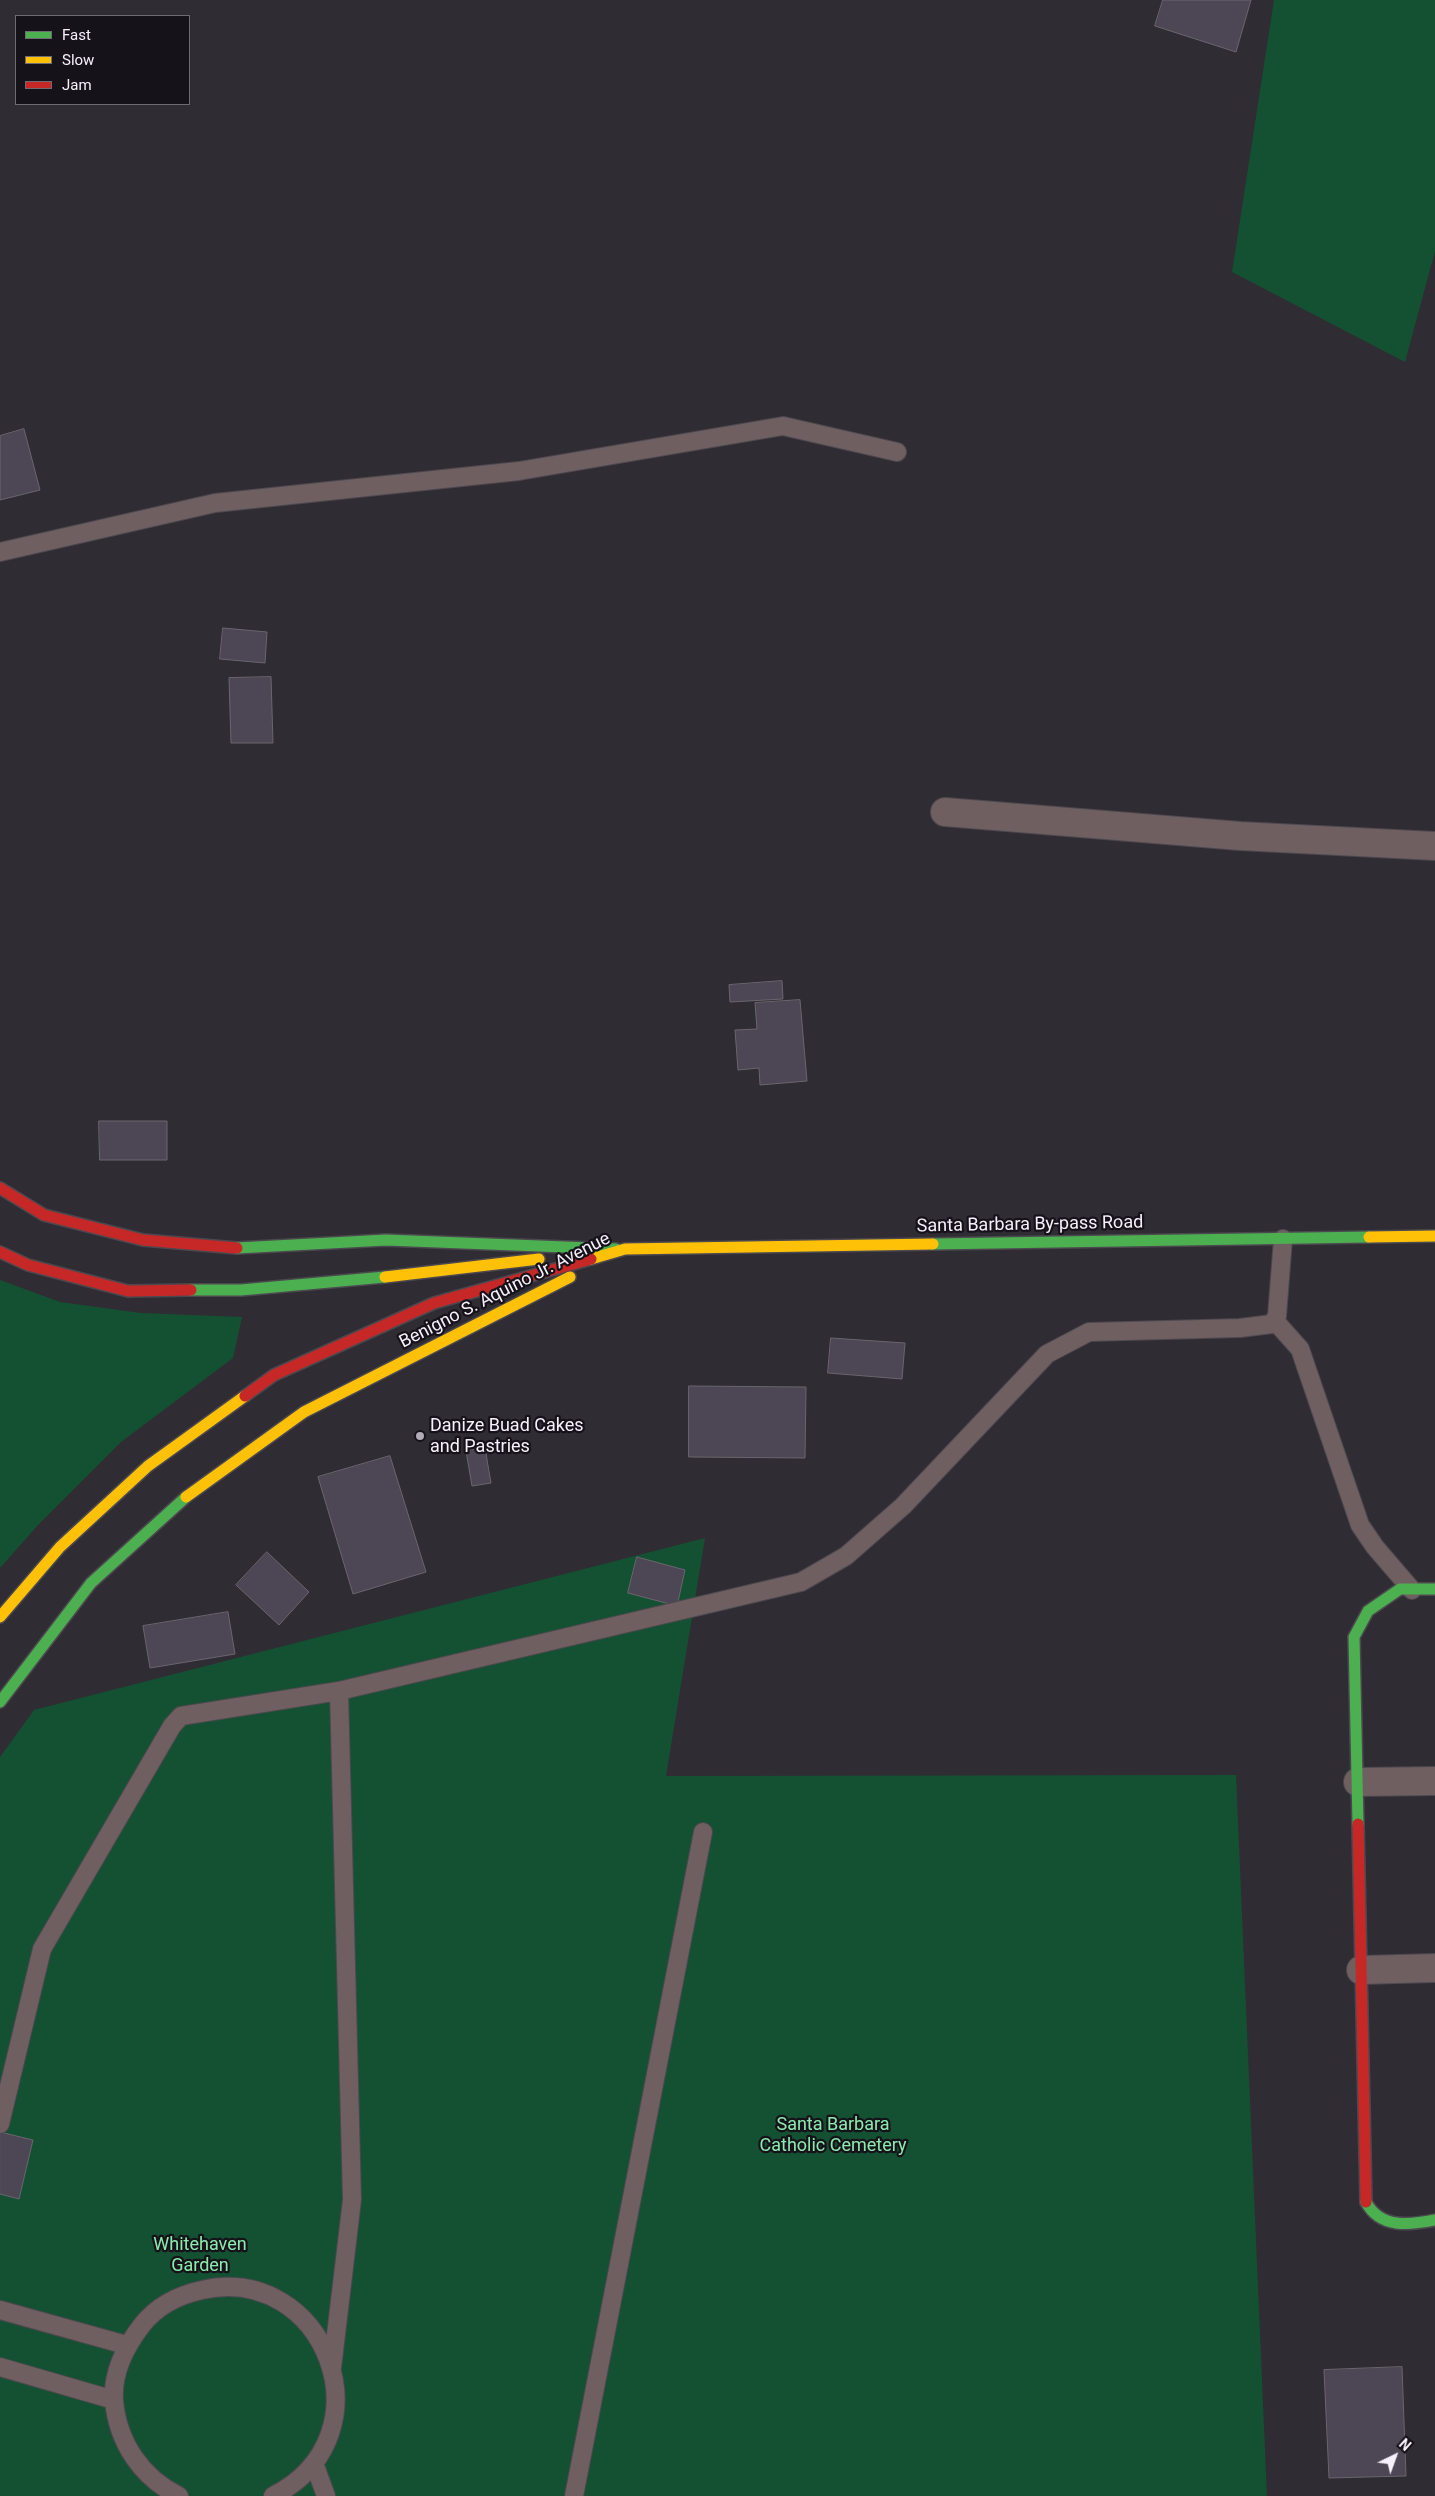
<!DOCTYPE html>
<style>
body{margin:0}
#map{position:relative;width:1435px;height:2496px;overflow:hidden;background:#302c34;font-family:Roboto,sans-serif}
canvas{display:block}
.legend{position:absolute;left:15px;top:15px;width:175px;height:90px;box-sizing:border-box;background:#16121a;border:1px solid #6f6b74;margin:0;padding:6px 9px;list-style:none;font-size:15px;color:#f5f0fa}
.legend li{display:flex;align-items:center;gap:10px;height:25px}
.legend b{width:25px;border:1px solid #6f6b74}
.north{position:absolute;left:1370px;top:2431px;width:50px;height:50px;-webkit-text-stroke:4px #16121a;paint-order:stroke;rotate:42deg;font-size:14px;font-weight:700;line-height:20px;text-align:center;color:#f5f0fa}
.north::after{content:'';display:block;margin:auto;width:18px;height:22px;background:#f5f0fa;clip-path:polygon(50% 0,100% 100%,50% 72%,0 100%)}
</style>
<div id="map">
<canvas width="1435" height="2496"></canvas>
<ul class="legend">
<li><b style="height:6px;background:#4caf50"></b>Fast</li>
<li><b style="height:6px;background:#ffc107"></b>Slow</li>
<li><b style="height:6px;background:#c62828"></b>Jam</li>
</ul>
<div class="north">N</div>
</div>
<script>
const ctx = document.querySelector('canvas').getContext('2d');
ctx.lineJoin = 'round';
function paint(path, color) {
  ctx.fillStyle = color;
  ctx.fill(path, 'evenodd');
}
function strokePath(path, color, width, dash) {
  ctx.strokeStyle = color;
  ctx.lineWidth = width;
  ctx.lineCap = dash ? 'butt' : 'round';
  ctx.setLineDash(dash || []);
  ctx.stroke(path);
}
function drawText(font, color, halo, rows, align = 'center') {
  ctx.font = font + ' Roboto,sans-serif';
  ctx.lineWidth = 4.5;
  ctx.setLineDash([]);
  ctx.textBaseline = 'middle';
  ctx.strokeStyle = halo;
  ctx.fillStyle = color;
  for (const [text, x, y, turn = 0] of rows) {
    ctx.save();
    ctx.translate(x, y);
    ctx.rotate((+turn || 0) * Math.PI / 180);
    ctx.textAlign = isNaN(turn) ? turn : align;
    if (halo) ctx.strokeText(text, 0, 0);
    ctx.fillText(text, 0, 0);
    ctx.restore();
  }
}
paint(new Path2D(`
 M1274 0H1435V251L1405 362 1232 272Z
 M0 1280 60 1302 141 1313 242 1317 233 1358 121 1442 38 1525 0 1568Z
 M705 1538 666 1776 1236 1775 1267 2496H0V1757L34 1710Z`), '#145132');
const building = new Path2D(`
 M1163 0H1251L1236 52 1155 26Z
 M24 429 40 490 0 500V436Z
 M223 628 267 632 265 663 220 659Z
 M271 677 273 743H231L229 678Z
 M782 981 783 999 730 1002 729 985Z
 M800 1000 807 1081 760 1085 759 1068 738 1070 735 1030 757 1029 755 1003Z
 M99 1121H167V1160H100Z
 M831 1338 905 1343 902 1379 828 1373Z
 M689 1386 806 1387 805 1458 689 1457Z
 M485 1448 491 1483 472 1486 466 1451Z
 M390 1456 426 1572 353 1594 318 1477Z
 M267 1552 309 1592 279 1625 236 1585Z
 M637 1557 685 1570 677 1606 628 1593Z
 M228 1612 235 1654 150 1668 143 1626Z
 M0 2132 33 2140 19 2199 0 2194Z
 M1402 2367 1406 2476 1329 2478 1324 2370Z`);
paint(building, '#4d4654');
strokePath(building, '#6a666d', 1);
const lane = new Path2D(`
 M0 552 215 503 519 471 783 426 897 452
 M1275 1321 1300 1349 1360 1525 1375 1547 1412 1590
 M0 2124 42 1949 172 1726 181 1716 339 1691 801 1582 846 1556 903 1506 1047 1354 1089 1332 1240 1328 1272 1324 1277 1316 1283 1239
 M0 2310 126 2345
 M0 2367 114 2400
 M332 2368 352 2200 339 1691
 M314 2463 326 2496
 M179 2496C142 2478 118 2443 114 2401 112 2373 125 2347 142 2325 157 2306 179 2295 202 2290 324 2262 393 2435 273 2496
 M574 2496 703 1832`);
const street = new Path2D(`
 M945 812 1240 836 1435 846
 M1358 1782 1435 1781
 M1361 1970 1435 1968`);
const fast = new Path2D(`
 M933 1244 1369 1237
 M237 1248 386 1240 616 1249
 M191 1290H241L385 1277
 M0 1702 91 1583 186 1497
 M1358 1824 1354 1637 1368 1611 1400 1589H1435
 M1366 2202C1380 2229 1410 2225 1435 2220`);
const slow = new Path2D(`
 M1369 1237 1435 1236
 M591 1259 625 1249 933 1244
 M385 1277 539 1259
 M186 1497 304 1412 570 1277
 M0 1617 60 1547 148 1466 245 1396`);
const jam = new Path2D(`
 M0 1188 44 1215 143 1240 237 1248
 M0 1252 28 1265 128 1291 191 1290
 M245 1396 274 1375 434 1303 591 1259
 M1358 1824 1366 2202`);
strokePath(lane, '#4c484f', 20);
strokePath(street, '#4c484f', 30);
strokePath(fast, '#4c484f', 14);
strokePath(slow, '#4c484f', 14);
strokePath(jam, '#4c484f', 14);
strokePath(lane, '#6f5f60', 18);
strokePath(street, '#6f5f60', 28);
strokePath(fast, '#4caf50', 11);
strokePath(slow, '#ffc107', 11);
strokePath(jam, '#c62828', 11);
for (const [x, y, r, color] of [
 [420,1436,5,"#b0abb5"]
]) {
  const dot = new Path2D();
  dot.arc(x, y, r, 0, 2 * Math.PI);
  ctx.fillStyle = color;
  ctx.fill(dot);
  strokePath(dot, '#16121a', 2);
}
drawText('18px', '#f5f0fa', '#16121a', [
 ["Santa Barbara By-pass Road",1030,1225,-1],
 ["Benigno S. Aquino Jr. Avenue",505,1291,-27]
]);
drawText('18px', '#f5f0fa', '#16121a', [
 ["Danize Buad Cakes",430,1426],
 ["and Pastries",430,1447]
], 'left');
drawText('18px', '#8bebae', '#16121a', [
 ["Santa Barbara",833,2125],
 ["Catholic Cemetery",833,2146],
 ["Whitehaven",200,2245],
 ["Garden",200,2266]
]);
</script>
